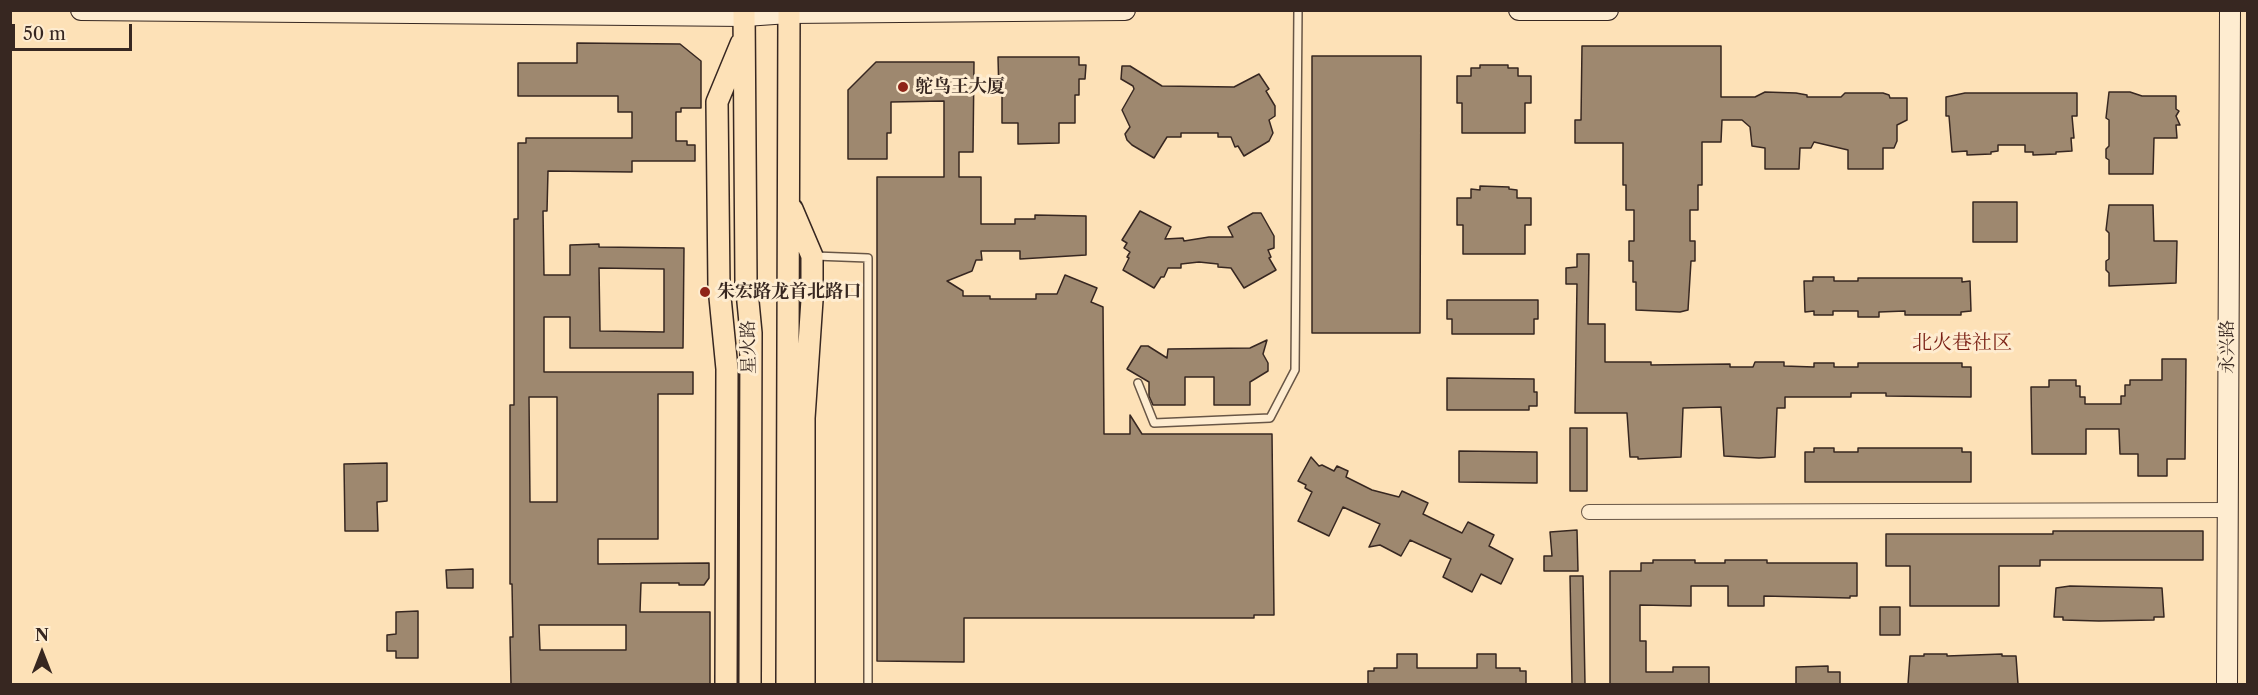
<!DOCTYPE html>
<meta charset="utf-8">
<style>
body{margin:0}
#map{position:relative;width:2258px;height:695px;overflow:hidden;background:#fde1b7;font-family:"Libre Caslon Text",serif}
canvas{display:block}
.frame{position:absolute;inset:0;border:12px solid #372721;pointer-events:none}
.north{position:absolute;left:12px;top:623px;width:60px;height:60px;-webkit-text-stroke:4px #feecd0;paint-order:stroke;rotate:0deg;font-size:16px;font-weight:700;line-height:24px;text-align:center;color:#372721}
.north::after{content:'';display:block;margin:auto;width:21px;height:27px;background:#372721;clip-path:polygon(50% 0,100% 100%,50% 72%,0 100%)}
.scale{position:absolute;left:12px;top:24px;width:120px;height:27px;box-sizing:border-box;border:3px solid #372721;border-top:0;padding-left:8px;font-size:18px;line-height:21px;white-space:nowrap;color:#372721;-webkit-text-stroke:4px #feecd0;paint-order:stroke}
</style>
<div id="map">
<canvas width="2258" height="695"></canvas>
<div class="frame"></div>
<div class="north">N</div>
<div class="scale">50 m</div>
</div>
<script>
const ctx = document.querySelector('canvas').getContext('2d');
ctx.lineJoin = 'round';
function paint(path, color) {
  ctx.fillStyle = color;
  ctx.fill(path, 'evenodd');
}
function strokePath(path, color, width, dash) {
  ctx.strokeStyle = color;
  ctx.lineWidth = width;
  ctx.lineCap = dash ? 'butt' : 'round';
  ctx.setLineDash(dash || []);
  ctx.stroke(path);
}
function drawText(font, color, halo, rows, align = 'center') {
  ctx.font = font + ' "Libre Caslon Text","Noto Serif SC",serif';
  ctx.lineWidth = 6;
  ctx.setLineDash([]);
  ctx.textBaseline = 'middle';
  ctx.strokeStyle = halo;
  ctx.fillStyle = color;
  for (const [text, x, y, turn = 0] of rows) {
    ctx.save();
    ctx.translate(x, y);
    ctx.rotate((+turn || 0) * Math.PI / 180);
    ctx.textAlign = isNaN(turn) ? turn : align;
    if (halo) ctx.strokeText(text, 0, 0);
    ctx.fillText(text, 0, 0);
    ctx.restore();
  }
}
const building = new Path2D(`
 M577 43 680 44 701 61V108H681V112H676V141H687V145H695V161H632V172L548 171 547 211H543L544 275H570V245L599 244V247L684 248 683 348H570V317H544V372H693V394H658V539H598V564L709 563V578L704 585H679V583H641L640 612H710V684H511L510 637H513L512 584H510V405H514V219H518V143H526V138H632V112H618V96H518V63H577ZM599 268 664 269V332L600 331ZM529 397H557V502H530ZM539 625H626V650H540Z
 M1582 46H1721V97H1755L1765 92 1796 93 1807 95V97H1841L1845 93H1883L1889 95 1890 98H1907V120L1897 125V141L1894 148H1883V169H1848V150L1814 142 1811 148H1800L1799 169H1765V148L1752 146 1750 127 1742 120H1722L1721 142H1702V185H1698V210H1690V241H1695V261H1691L1688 310 1680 312 1636 310V282H1633V261H1629V241H1634V210H1626V185H1623V143H1575V120H1581Z
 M1312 56H1421L1420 333H1312Z
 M998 57H1079V65H1086L1085 79H1079V95H1075V123H1059V143L1018 144V123H1002V95H999Z
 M876 62H974L973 152H959V177H981V224H1015V219H1035V215L1086 216V255L1020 259V251H981L982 260H976L972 271 947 281 963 291V296H990V299H1036V294H1057L1065 275 1097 288 1091 302 1103 307 1104 434H1130V415L1142 434H1272L1274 615H1254V618H964V662L877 661V177H944V101L891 102V133H887V159H848V90Z
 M1480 65H1508V68H1518V76H1531V103H1525V133H1462V103H1457V76H1471V68H1480Z
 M1122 66H1130L1162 86 1234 87 1259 74 1269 89 1266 91 1275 106V116L1269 120 1273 133 1269 141 1244 156 1238 146 1235 147 1231 137H1218V133H1181V137H1167L1154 158 1132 145 1127 140 1125 134 1130 127 1122 110 1134 89 1133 86 1121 79Z
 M2109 92H2130L2142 96H2176V109L2179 111 2176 116 2180 125H2176L2177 138H2154L2153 174H2109V160L2106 158V149L2109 146V120L2106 118Z
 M1965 93H2077V116H2072L2074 138H2071L2072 151 2056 152V154L2033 155V152H2025V145H1998V151L1991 152V154L1967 155V151L1952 152 1949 116H1946V97Z
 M1480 186 1509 187V189L1517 190V198H1531V225H1525V254H1463V225H1457V198H1471V189L1480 190Z
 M1973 202H2017V242H1973Z
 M2109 205H2153L2154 241H2177L2176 283 2109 286V273L2106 270V261L2109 259V233L2106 230Z
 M1140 211 1171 227 1165 239 1183 238 1184 241 1209 237H1233L1228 227 1253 213H1261L1274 236V248L1268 250 1271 257 1269 258 1276 270 1244 288 1231 268 1218 267V264L1199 262 1181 264V268H1168L1164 277H1161L1154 288 1123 270 1129 258 1127 257 1130 252 1124 248 1127 243 1122 240Z
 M1577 254H1589L1588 324H1605V362H1651V365L1730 364V367H1753L1755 362H1784V366L1814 367V363H1834V367H1858V363H1962V367H1971V397L1886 396V393H1851V397H1785V408H1777L1775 457 1759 458 1724 456 1721 407 1683 408 1681 457 1638 459V457H1630L1627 413H1575L1577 284H1566V268L1577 267Z
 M1813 277H1834V281H1858V278H1962V282L1970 281 1971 311 1961 312V315H1905V311L1879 312V317H1858V311H1833V315H1814V311L1805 312 1804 281H1813Z
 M1447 300H1538V319H1534V334H1452V319H1447Z
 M1267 340 1263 354 1268 363V371L1250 382V405H1214V377H1185V405H1153L1149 396V382L1127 369 1141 346H1148L1167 358 1168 349 1250 348Z
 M2162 359H2186L2185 459H2167V476H2138V454H2120L2119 429H2086V454H2032L2031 387H2049V380H2076V386H2080V397H2085V404H2121V396H2125V385H2130V380H2162Z
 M1447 378 1534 379V392H1537V406H1529V410H1447Z
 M1570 428H1587V491H1570Z
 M1814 448H1834V452H1858V448H1962V452H1971V482H1805V452H1814Z
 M1459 451 1537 452V483L1459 482Z
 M1311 457 1319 466 1322 465 1334 471 1337 466 1348 471 1346 477 1372 490 1399 497 1402 491 1428 503 1423 514 1462 533 1468 522 1494 535 1489 546 1513 559 1501 584 1481 574 1472 592 1443 577 1451 559 1410 540 1401 556 1380 545 1369 547 1380 524 1343 507 1329 536 1298 521 1312 492 1305 488 1306 485 1298 481Z
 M387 463V501L377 502 378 531H345L344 464Z
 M1577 530 1578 571H1544V556H1552L1550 532Z
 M2053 531H2203V560H2040V566H1999V606H1910V566H1886V534H2053Z
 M1653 560H1695V563H1725V560H1767V563H1857V596H1850V598L1764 596V606H1728V586H1691V606L1640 605V641H1646V672H1673V667H1709V684H1610V571H1641V563H1653Z
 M473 569V588H447L446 570Z
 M1570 576H1583L1585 684H1572Z
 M2070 586 2162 588 2164 617H2154V620L2099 621 2063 620V617H2054L2056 588Z
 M1880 607H1900V635H1880Z
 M418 611V658H396V651H387V635L396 634V612Z
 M1397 654H1417V668H1477V654H1496V668H1520V671H1526V684H1368V671H1374V668H1397Z
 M1924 654H1947V656L2002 654V656H2016L2018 684H1908L1910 656H1924Z
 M1828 666V672H1840V684H1796V667Z`);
paint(building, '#9e886f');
strokePath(building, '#372721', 1.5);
const lane = new Path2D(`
 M815 256 868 258V684
 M1138 383 1154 423 1270 418 1295 370 1298 10`);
const street = new Path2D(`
 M1589 512 2228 510`);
const secondary = new Path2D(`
 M81 10 745 16 789 13 1125 10
 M1519 10H1608
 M2227 684 2230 10`);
const primary = new Path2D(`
 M744 10 746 281 751 333 750 684
 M792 209 812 256V300L804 418V684
 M726 684 727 369 719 287 717 102 741 44
 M787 684 789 10`);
strokePath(lane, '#685646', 10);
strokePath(street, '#685646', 16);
strokePath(secondary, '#372721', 22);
strokePath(primary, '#372721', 24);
strokePath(lane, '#feecd0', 7);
strokePath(street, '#feecd0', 14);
strokePath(secondary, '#feecd0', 20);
strokePath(primary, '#fde1b7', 21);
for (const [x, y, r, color] of [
 [903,87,6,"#8f2418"],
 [705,292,6,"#8f2418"]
]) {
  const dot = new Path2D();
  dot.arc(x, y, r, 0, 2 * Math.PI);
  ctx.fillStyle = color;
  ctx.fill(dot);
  strokePath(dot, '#feecd0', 2);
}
drawText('bold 18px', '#372721', '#feecd0', [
 ["鸵鸟王大厦",915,87],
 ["朱宏路龙首北路口",717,292]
], 'left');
drawText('18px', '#372721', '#feecd0', [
 ["星火路",749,347,-91],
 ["永兴路",2228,347,-90]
]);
drawText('20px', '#7a1f14', '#feecd0', [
 ["北火巷社区",1962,343]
]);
</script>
